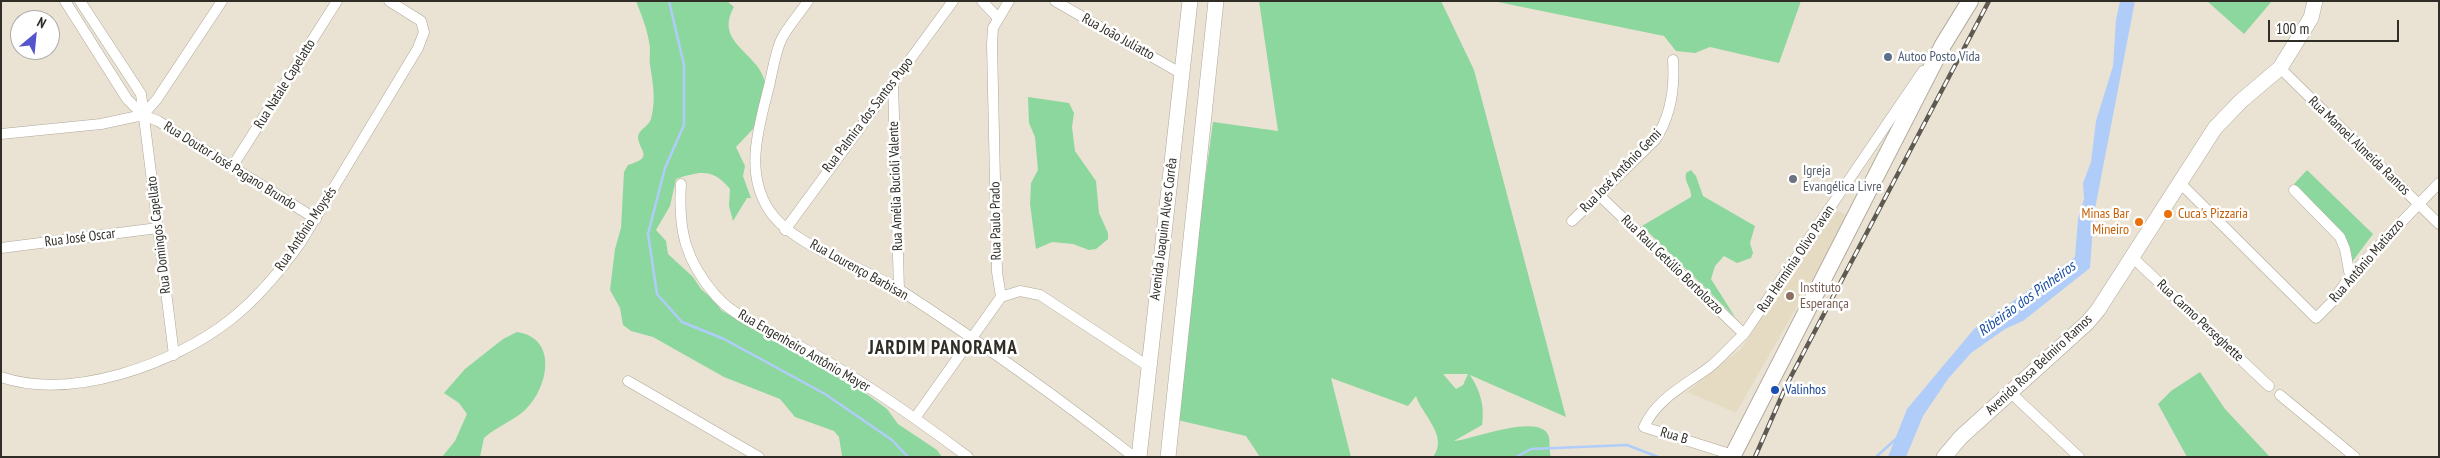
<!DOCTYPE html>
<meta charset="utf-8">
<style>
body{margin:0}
#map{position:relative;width:2440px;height:458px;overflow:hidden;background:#eae3d3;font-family:"PT Sans Narrow",sans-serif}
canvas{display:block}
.frame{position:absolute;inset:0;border:2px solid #2f2d26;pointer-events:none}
.north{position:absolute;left:10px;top:10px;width:50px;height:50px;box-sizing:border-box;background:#fff;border:1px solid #acaba8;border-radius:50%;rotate:28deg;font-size:14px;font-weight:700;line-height:20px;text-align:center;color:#2f2d26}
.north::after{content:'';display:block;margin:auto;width:18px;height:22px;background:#5455cc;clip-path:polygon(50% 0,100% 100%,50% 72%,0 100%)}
.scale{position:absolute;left:2268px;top:20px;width:131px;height:22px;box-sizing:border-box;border:2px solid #2f2d26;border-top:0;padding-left:6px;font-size:15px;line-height:18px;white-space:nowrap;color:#2f2d26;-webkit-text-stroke:4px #fff;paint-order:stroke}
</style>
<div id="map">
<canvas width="2440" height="458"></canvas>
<div class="frame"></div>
<div class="north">N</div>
<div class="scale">100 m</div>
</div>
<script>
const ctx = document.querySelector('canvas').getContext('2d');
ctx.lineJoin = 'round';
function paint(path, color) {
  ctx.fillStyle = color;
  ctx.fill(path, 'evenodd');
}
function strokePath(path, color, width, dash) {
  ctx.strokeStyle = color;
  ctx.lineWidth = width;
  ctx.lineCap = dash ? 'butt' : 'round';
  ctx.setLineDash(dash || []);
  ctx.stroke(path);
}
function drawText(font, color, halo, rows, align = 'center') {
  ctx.font = font + ' "PT Sans Narrow",sans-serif';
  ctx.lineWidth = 5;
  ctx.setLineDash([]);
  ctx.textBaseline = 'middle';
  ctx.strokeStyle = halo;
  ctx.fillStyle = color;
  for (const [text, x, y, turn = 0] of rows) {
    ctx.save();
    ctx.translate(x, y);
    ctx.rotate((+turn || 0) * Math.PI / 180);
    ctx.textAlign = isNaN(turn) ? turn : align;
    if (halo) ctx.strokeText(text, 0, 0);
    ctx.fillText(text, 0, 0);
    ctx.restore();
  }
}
paint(new Path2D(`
 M1834 209 1849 216 1736 413 1687 392 1741 349Z`), '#e5dbc3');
paint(new Path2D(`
 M636 1H727L734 7C718 35 741 46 757 66 762 72 764 79 767 87L753 129 736 147 745 166 743 176 751 198H747L733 221 729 206 730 189C713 168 700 171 676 179L670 206 656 230 666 241 668 254 693 277 701 289 716 302 721 310 762 334 800 350 830 367 887 409 898 424 937 450 942 457 842 456 839 437 834 431 795 417 780 399 724 377 653 337 631 331 623 325 620 308 610 290 615 249 621 228 624 172 628 165C655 157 639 152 638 137 638 130 649 126 651 119 656 99 653 84 650 65 649 57 651 50 649 42 647 28 641 14 636 1Z
 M1259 1H1441L1474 70 1566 417 1470 375C1480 390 1485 406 1482 425L1454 441C1471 440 1542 411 1549 437 1550 443 1549 450 1551 457H1433C1449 436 1422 415 1416 396L1408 406 1331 378 1351 457H1260L1246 436 1173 419 1213 122 1278 131ZM1443 374H1468L1463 385 1456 389Z
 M1493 1H1801L1779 63 1710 47 1695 53 1676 51 1664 36Z
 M2207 1H2272L2244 34Z
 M1028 97 1069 103 1074 113 1072 127 1075 151 1096 181 1099 213 1108 233V239L1096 249 1089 250 1073 244 1052 242 1036 249 1030 204 1031 183 1038 170 1035 137 1029 123Z
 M1691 170 1696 176 1703 196 1755 226 1750 243 1753 253 1751 258 1737 263 1724 256 1715 266 1711 279 1735 317 1642 226 1691 197C1692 188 1684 183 1686 173Z
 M2307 170 2373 234 2352 262 2344 236 2294 184Z
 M517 332C559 338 548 389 525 410 513 421 496 427 484 438L480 457H442L455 441 467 414 459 403 444 393 465 369 503 339Z
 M2200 372 2225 409 2270 457H2187L2158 404 2171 391Z`), '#8cd79d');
paint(new Path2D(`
 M2120 1H2135L2094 214 2090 268 2023 321 2005 329 1971 353 1948 379 1923 416 1906 457H1888L1907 409 1974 329 2075 257 2078 219 2084 199 2083 183 2091 162 2096 121 2113 66 2116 20Z`), '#b0cdfa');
strokePath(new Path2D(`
 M669 1 684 65V125L665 168 648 234 657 294 682 322 724 339 825 394 892 440 908 457
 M1516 457 1531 449 1627 445 1658 457
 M1876 457 1897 438`), '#b0cdfa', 2.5);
const street = new Path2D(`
 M65 1 127 99 143 115 158 121 316 219
 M80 1 141 94 174 355
 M808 1C800 13 789 25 782 38 775 52 773 70 769 86 759 126 744 172 769 210 793 247 862 266 900 290 980 342 1059 398 1134 457
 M982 1 998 18
 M1055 1 1182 74
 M2280 68 2439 224
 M893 82 899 290
 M1 134 101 124 143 115 157 99 222 1
 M232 167 337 1
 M2180 183 2316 318 2333 301 2350 276 2439 183
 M681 184C678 230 685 260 716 296 739 321 774 332 803 348 861 379 916 418 968 457
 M2294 190 2340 237 2345 249 2350 276
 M1600 196 1744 334
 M1572 221 1655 140C1671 116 1675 89 1673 60
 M785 230 953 1
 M1 248 158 228
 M2131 256 2269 386
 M1001 297 1020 291 1040 295 1148 366
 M1 377C72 401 174 364 230 320 258 298 281 270 301 242L418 48 424 32 421 21 389 1
 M628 381 759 457
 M2012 394 2079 457
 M2280 395 2355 457
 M915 418 1001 297 997 272 992 44 993 28 1009 1
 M1733 455 1644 427C1657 398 1686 385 1711 366 1723 356 1733 344 1744 334L1923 71`);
const secondary = new Path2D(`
 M1139 457 1190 1
 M1168 457 1216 1
 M1944 457 1961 437 2087 323 2098 310 2215 128 2241 101 2280 68 2311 18 2315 1`);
const primary = new Path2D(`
 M1732 457 1943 45 1970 1`);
strokePath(street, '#aea798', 11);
strokePath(secondary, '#aea798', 16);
strokePath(primary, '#aea798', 18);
strokePath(street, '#fff', 10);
strokePath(secondary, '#fff', 15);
strokePath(primary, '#fff', 16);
const rail = new Path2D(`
 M1755 457 1787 384 1989 1`);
strokePath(rail, '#5e5a51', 4.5);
strokePath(rail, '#fff', 2.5, [8]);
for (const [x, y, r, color] of [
 [1888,57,5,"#5c6f8a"],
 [1793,179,5,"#6b7280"],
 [2168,214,5,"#e8710a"],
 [2139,222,5,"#e8710a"],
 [1790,296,5,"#8d6e63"],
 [1775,390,5,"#1a4fb4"]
]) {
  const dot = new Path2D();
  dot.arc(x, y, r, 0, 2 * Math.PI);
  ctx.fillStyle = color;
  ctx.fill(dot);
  strokePath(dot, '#fff', 2);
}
drawText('14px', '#2f2d26', '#fff', [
 ["Rua João Juliatto",1118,37,29],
 ["Rua Natale Capelatto",285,84,-58],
 ["Rua Palmira dos Santos Pupo",868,115,-53],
 ["Rua Manoel Almeida Ramos",2359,146,44],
 ["Rua Doutor José Pagano Brundo",230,166,32],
 ["Rua José Antônio Gemi",1621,171,-46],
 ["Rua Amélia Bucioli Valente",896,186,-92],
 ["Rua Paulo Prado",996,221,-91],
 ["Rua Antônio Moysés",306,229,-56],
 ["Avenida Joaquim Alves Corrêa",1164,229,-83],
 ["Rua Domingos Capellato",159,235,-97],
 ["Rua José Oscar",80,238,-7],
 ["Rua Hermínia Olivo Pavan",1796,259,-56],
 ["Rua Antônio Matiazzo",2367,261,-49],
 ["Rua Raul Getúlio Bortolozzo",1672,265,44],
 ["Rua Lourenço Barbisan",859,270,29],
 ["Rua Carmo Perseghette",2200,321,43],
 ["Rua Engenheiro Antônio Mayer",804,351,30],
 ["Avenida Rosa Belmiro Ramos",2039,365,-43],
 ["Rua B",1674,436,16]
]);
drawText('14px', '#4e5e75', '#fff', [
 ["Autoo Posto Vida",1898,57]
], 'left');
drawText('14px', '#5b616d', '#fff', [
 ["Igreja",1803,171],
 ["Evangélica Livre",1803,187]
], 'left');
drawText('14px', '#c56008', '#fff', [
 ["Minas Bar",2129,214],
 ["Mineiro",2129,230],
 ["Cuca's Pizzaria",2178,214,"left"]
], 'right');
drawText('14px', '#785e54', '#fff', [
 ["Instituto",1800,288],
 ["Esperança",1800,304]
], 'left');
drawText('14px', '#164399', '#fff', [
 ["Valinhos",1785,390]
], 'left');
drawText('italic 15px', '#194da2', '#fff', [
 ["Ribeirão dos Pinheiros",2027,299,-36]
]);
ctx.letterSpacing = '1px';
drawText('bold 19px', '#2f2d26', '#fff', [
 ["JARDIM PANORAMA",943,349]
]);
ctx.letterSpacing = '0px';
</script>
